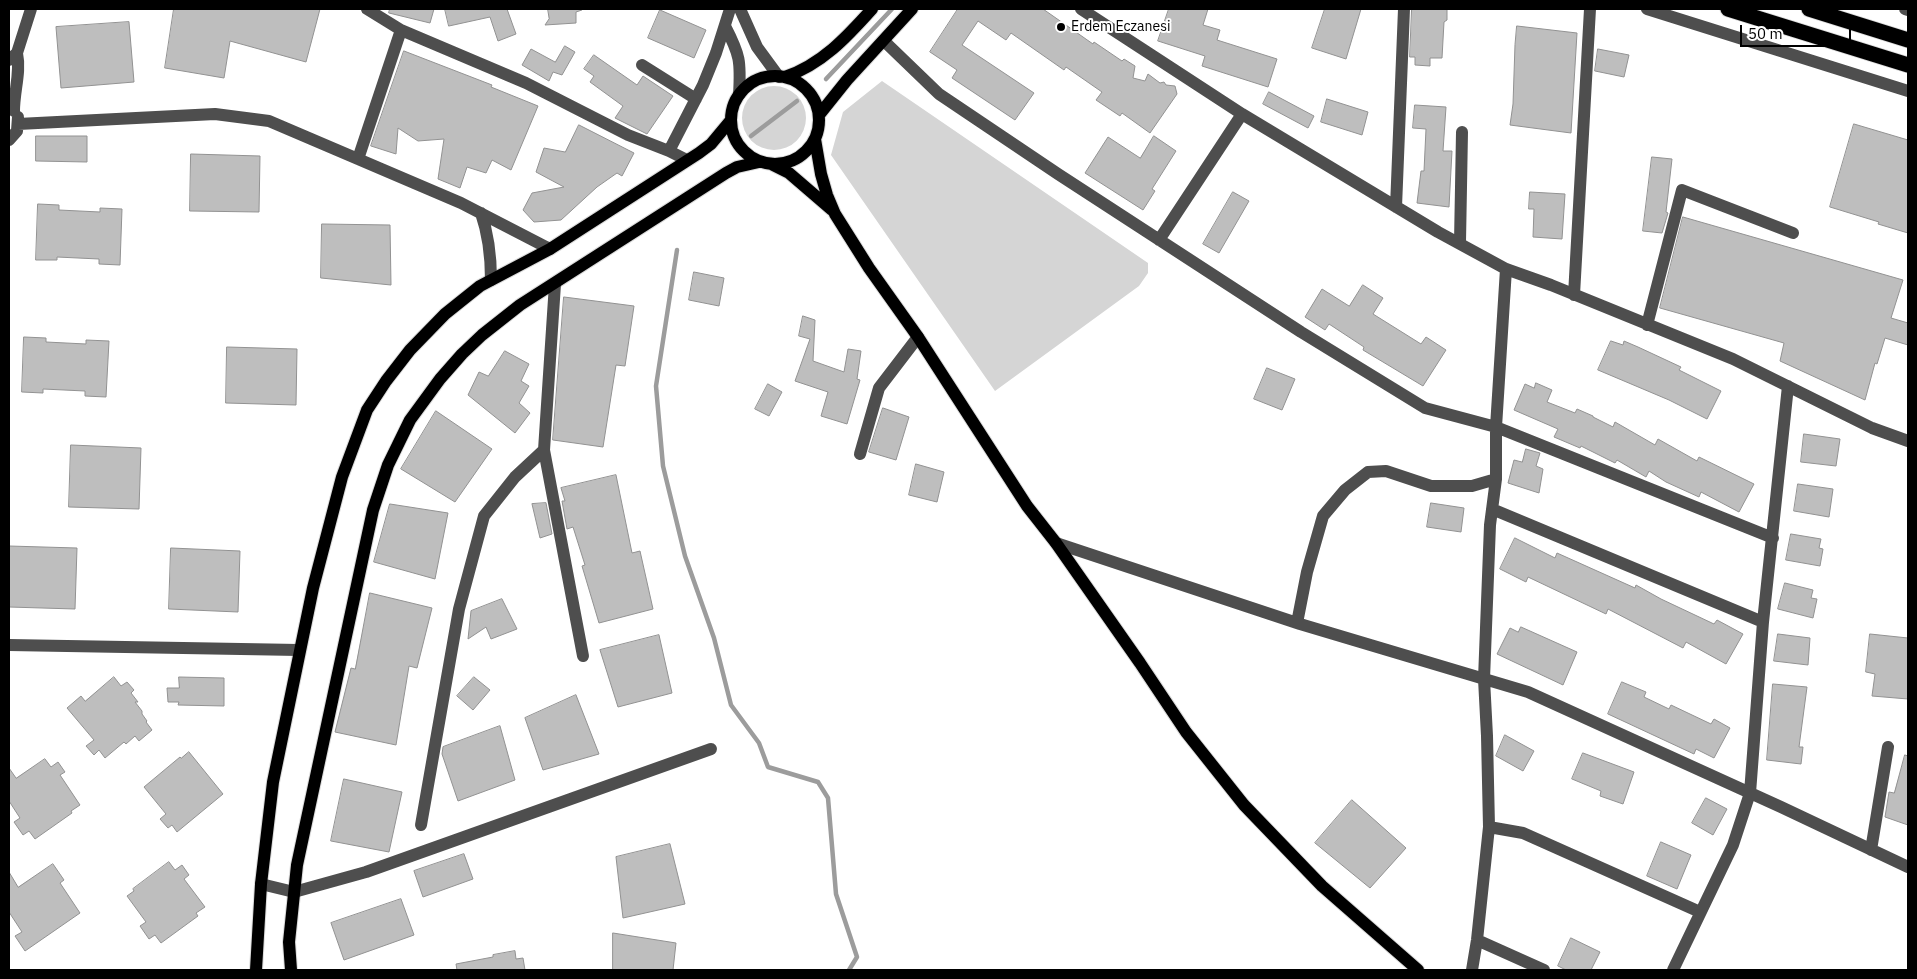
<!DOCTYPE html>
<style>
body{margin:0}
#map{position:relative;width:1917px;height:979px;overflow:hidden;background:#fff;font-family:"IBM Plex Sans",sans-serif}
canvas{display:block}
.frame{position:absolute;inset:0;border:10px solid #000;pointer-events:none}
.scale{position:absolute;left:1740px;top:25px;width:111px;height:22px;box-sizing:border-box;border:2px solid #000;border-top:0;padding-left:6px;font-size:15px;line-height:18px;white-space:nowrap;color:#000;-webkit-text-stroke:4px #fff;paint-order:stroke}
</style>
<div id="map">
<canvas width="1917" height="979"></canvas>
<div class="frame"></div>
<div class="scale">50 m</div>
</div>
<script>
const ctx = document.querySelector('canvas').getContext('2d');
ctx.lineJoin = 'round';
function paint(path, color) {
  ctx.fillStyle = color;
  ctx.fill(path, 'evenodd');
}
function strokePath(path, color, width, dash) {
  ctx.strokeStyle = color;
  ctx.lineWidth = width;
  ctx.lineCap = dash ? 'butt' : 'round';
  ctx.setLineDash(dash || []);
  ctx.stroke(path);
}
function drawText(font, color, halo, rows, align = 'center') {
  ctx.font = font + ' "IBM Plex Sans",sans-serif';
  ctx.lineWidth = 4;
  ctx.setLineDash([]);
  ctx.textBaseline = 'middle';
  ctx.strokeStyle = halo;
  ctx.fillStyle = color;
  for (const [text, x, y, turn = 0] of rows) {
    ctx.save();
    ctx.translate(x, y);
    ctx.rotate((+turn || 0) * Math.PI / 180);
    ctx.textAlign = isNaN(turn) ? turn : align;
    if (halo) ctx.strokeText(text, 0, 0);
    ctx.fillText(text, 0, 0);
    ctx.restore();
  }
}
paint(new Path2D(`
 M882 81 1148 263V273L1139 286 995 391 831 155 843 112Z
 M742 118a32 32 0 1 1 64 0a32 32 0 1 1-64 0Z`), '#d5d5d5');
strokePath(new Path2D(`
 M826 79 892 9
 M751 136 797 101
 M677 250 656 386 663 466 685 556 714 638 731 705 759 743 768 767 818 782 828 798 836 894 857 957 849 970`), '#9c9c9c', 4.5);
const building = new Path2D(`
 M174 9H320L306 62 230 41 224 78 165 68Z
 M390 9H434L430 23 389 13Z
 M445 9H507L516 34 498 41 490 17 449 26Z
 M548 9H581L582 10 576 12V23L545 25 549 19Z
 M958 9H1043L1093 44 1094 42 1122 61 1124 59 1135 66 1133 78 1145 81 1148 74 1160 83 1164 82 1166 85 1175 86 1177 94 1150 133 1122 113 1120 116 1096 100 1102 92 1066 67 1064 70 1011 33 1006 40 978 21 962 45 1034 93 1015 120 952 78 957 70 930 52Z
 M1169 9H1208L1203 25 1220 30 1217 40 1277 59 1268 87 1202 66 1205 56 1158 41Z
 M1325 9H1361L1346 59 1312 48Z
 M1412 9H1447V20L1444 22 1442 58H1430V66L1415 65V57H1410Z
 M660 10 706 30 694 58 648 38Z
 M129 22 134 82 61 88 56 27Z
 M1517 26 1577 33 1571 133 1510 125 1513 104 1515 45Z
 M565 46 575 52 562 75 553 72 549 81 522 65 531 49 555 62Z
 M1598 49 1629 55 1624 77 1595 71Z
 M404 51 492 85 491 87 538 106 511 170 492 160 486 173 467 167 460 188 438 179 444 139 418 141 398 128 396 154 371 146Z
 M594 55 637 85 643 76 673 96 647 134 615 118 623 106 590 82 594 76 584 69Z
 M1269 92 1314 116 1308 128 1263 104Z
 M1327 99 1368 112 1362 135 1321 122Z
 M1415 105 1446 107 1443 151H1452L1449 207 1417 203 1421 171H1424L1426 129 1413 128Z
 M1854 124 1908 140V233L1878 224 1879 222 1830 207Z
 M579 125 634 153 622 176 617 173 597 187 561 220 534 222 523 210 532 193 564 187 536 172 544 148 565 152Z
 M36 136H87V162L36 161Z
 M1154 136 1176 151 1152 189 1155 191 1143 210 1085 173 1108 137 1140 158Z
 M191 154 260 156 259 212 190 211Z
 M1652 157 1672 159 1666 212 1668 213 1662 233 1643 231Z
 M1233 192 1249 201 1219 253 1203 244Z
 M1530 192 1565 194 1562 239 1533 237 1534 209H1529Z
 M38 204 59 205V210L100 212V208L122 209 120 265 99 264V259L57 257V260H36Z
 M1683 217 1903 280 1891 318 1908 323V345L1885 338 1877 364 1875 363 1865 400 1780 361 1784 343 1660 308Z
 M322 224 390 225 391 285 321 278Z
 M694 272 724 278 719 306 689 300Z
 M1363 285 1383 298 1373 314 1421 344 1426 337 1446 350 1423 386 1363 350 1364 347 1329 324 1325 330 1305 317 1322 289 1349 306Z
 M564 297 634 306 625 366 616 365 603 447 553 440Z
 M803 316 815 320 813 361 844 372 848 349 861 351 857 379 860 380 847 424 821 416 828 392 795 381 810 339 799 336Z
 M24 337 46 338V342L86 344V340L109 341 106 397 85 396V391L43 389V393L22 392Z
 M1611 341 1623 345 1624 341 1638 347 1681 367 1679 370 1721 391 1707 419 1669 400 1598 370Z
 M227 347 297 349 296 405 226 403Z
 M505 351 529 364 521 381 529 386 519 403 530 413 515 433 468 395 479 372 488 376Z
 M1267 368 1295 379 1282 410 1254 399Z
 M1536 383 1552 390 1547 402 1575 413 1577 409 1593 416V417L1613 427 1615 422 1655 445 1658 439 1697 461 1699 457 1754 484 1739 512 1701 492 1699 497 1666 482 1649 471 1646 477 1617 460 1615 463 1581 446 1580 448 1554 437 1558 429 1514 410 1525 384 1534 388Z
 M768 384 782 392 769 416 755 409Z
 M883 408 909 417 896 460 869 452Z
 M436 411 492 449 455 502 401 469Z
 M1804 434 1840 439 1836 466 1801 462Z
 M71 445 141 448 139 509 69 507Z
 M1526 449 1540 453 1536 466 1543 469 1539 493 1508 483 1514 460 1522 462Z
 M916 464 944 472 937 502 909 495Z
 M616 475 632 553 640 551 653 609 599 623 582 566 585 565 573 527 567 529 562 501H565L561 488Z
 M1798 484 1833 489 1829 517 1794 511Z
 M546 503 552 534 540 538 532 504Z
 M1431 503 1464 508 1461 532 1427 527Z
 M390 504 448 513 435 579 374 562Z
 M1791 534 1821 539 1819 548 1823 549 1820 566 1786 560Z
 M1515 538 1555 558 1557 553 1635 588 1636 585 1661 599 1714 624 1717 620 1743 634 1726 664 1686 642 1683 648 1608 609 1606 614 1528 577 1526 582 1500 569Z
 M9 546 77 548 75 609 9 607Z
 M171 548 240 551 238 612 169 609Z
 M1785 583 1813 590 1811 598 1817 599 1813 618 1778 609Z
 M370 593 432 608 417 668 409 666 396 745 335 732 351 668 355 669Z
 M502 599 517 629 491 639 486 627 468 639 471 611Z
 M1521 627 1577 652 1563 685 1497 654 1510 628 1518 632Z
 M1778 634 1810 638 1808 665 1774 661Z
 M1870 634 1908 638V699L1872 696 1875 674 1866 672Z
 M659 635 672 693 618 707 600 650Z
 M114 677 121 686 127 682 134 690 131 693 138 702H135L142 711V714L147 721 146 722 152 730 139 741 135 736 126 744 124 742 105 758 99 750 94 755 86 746 94 740 67 708 81 696 85 701Z
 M179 677 224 678V706L178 705 179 702H168L167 688H179Z
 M474 677 490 690 473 710 457 696Z
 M1622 682 1646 692 1644 697 1669 709 1671 705 1711 724 1714 719 1730 728 1714 758 1696 749 1694 754 1608 714Z
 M1773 684 1807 687 1799 747H1803L1801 764 1767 760Z
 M576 695 599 754 543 770 525 718Z
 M500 726 515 780 458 801 442 754 443 747Z
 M1505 735 1534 751 1523 771 1496 756Z
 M189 752 223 794 177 832 172 825 168 828 160 819 166 814 144 787 180 757 181 758Z
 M1583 753 1634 772 1623 804 1600 796 1601 791 1572 779Z
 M1905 755 1908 756V825L1885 817 1889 792 1894 793Z
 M45 759 51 767 58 762 65 772 60 775 80 805 71 811 72 813 35 839 29 831 23 835 14 822 20 818 9 801V768L16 778Z
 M344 779 402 792 389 852 331 841Z
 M1706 798 1727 809 1713 835 1692 823Z
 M1352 800 1406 848 1370 888 1315 843Z
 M1661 842 1691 855 1677 889 1647 876Z
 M670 844 685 904 623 918 616 857Z
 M464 854 473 879 423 897 414 871Z
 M169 862 175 870 182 865 189 875 184 879 205 907 196 913 198 916 161 943 155 935 149 939 140 926 146 922 127 896 134 891 133 889Z
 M53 864 64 880 60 883 80 913 25 951 15 936 22 932 9 912V872L18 887Z
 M401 899 414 935 344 960 331 923Z
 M613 933 676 943 673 970H613Z
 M1571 938 1600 952 1591 970H1566L1558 966Z
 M515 951 516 959 523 958 525 970H457L456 964 493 957V955Z`);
paint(building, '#bebebe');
strokePath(building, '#929292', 1);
const major = new Path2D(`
 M731 120a44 44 0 1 1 88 0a44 44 0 1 1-88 0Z
 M785 77C822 64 846 38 872 9
 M819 115 847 80 912 9
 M815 139 821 174 827 195 835 214 869 268 918 337 1027 506 1056 543 1140 663 1186 732 1244 805 1322 886 1418 970
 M773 165 789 173 832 210
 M256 970 261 884 273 782 313 588 342 477 367 410 386 381 410 350 445 314 480 286 550 249 699 153 711 144 731 120
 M291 970 289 942 297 865 373 510 388 465 410 420 440 379 462 354 482 335 520 305 726 173 737 167 759 162`);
const highway = new Path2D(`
 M1728 9 1908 65
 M1809 9 1908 40`);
strokePath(major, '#dbdbdb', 14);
strokePath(highway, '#dbdbdb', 17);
strokePath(new Path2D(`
 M367 9 401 30 526 83 628 135 669 151 687 160
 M740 9 757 47 779 77
 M1081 9 1242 114 1438 232 1506 269 1551 285 1733 359 1872 428 1908 441
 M1647 9 1908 91
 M1905 9 1908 10
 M725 26C740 55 741 61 739 95
 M884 41 939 94 1058 174 1301 332 1425 408 1496 427 1773 538
 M17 53 31 9
 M9 60 17 53C21 72 14 91 14 111
 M642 65 696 99
 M18 124 215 114 269 121 461 203 550 249
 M9 140 17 131 18 117
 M669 151 703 85 716 53 730 9
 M358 159 401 30
 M1396 207 1404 9
 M481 213C489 236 491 256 491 280
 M1159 240 1242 114
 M1460 242 1462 132
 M555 284 544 450 583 656
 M1574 295 1590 9
 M1647 325 1682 190 1793 233
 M860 454 879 388 918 337
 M1492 509 1763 622
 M1056 543 1300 624 1528 692 1781 807 1908 867
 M1297 623 1307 572 1323 516 1345 490 1368 472 1386 471 1431 486H1472L1496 479
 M9 645 299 650
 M421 825 459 609 484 516 515 477 544 450
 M1489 827 1523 833 1700 912
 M1871 850 1888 747
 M261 884 294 892 366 872 711 749
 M1477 940 1544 970
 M1472 970 1477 940 1489 827 1487 736 1484 679 1490 525 1496 479V427L1506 269
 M1673 970 1733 845 1750 793 1763 622 1788 386`), '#4e4e4e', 12);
strokePath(major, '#000', 12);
strokePath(highway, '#000', 15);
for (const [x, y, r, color] of [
 [1061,27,5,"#000"]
]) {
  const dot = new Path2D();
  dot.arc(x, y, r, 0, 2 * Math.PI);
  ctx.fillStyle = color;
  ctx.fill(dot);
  strokePath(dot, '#fff', 2);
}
drawText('14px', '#000', '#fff', [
 ["Erdem Eczanesi",1071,27]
], 'left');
</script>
